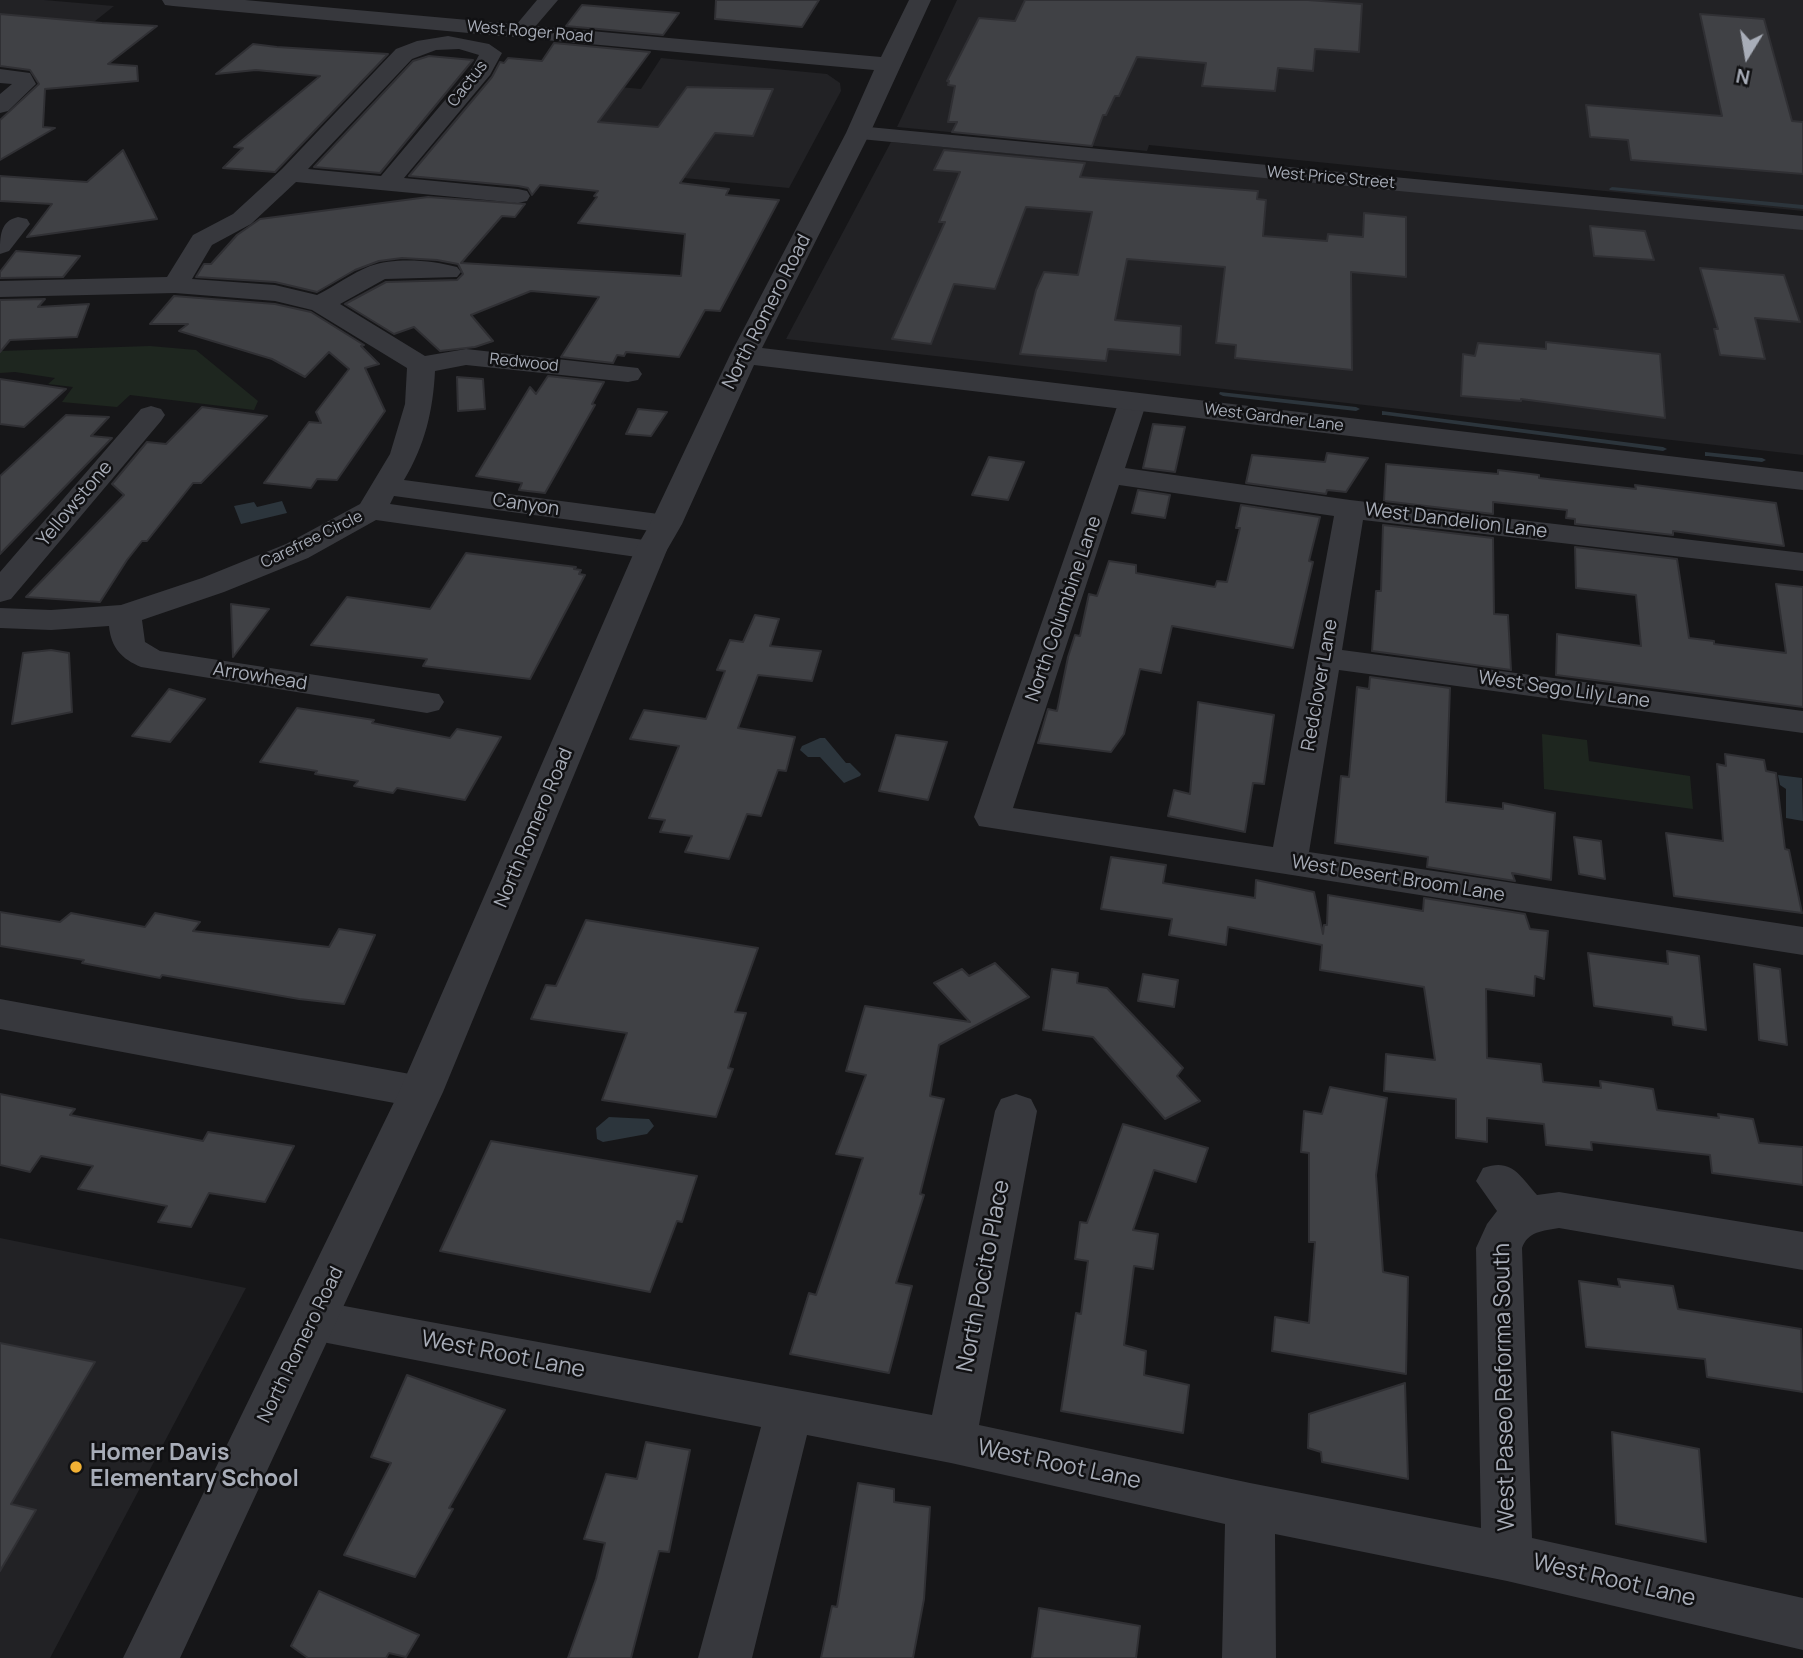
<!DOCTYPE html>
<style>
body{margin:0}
#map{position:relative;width:1803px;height:1658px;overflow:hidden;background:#161618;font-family:Manrope,sans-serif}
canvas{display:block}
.north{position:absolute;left:1712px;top:21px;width:70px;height:70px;-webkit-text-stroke:5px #111113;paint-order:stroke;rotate:191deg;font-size:19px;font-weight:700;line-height:28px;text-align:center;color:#a8adb8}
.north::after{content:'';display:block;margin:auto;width:24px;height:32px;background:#a8adb8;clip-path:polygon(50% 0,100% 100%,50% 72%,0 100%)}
</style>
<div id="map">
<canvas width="1803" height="1658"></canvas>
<div class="north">N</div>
</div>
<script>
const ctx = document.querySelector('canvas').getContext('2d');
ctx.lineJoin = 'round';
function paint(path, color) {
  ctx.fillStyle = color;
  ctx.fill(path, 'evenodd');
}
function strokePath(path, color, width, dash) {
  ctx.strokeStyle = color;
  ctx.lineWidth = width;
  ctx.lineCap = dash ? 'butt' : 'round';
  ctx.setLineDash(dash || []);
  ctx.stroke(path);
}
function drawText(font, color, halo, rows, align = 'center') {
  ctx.font = font + ' Manrope,sans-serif';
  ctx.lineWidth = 5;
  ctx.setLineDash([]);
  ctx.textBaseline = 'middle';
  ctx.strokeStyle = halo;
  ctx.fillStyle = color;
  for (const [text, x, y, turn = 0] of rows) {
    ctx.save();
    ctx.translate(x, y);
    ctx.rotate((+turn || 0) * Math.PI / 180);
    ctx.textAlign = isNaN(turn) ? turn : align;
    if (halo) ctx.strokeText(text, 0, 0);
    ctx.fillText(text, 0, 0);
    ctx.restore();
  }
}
paint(new Path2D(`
 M0 0H44L114 6 65 45 0 39Z
 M957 0H1803V211L1149 145 1147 151 897 127Z
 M661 58 827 74 840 83 841 91 789 188 610 171 542 80 641 89Z
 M891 142 1803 228V455L786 339Z
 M0 1238 246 1288 50 1658H0Z`), '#222225');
paint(new Path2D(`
 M150 346 196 350 258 401 254 410 130 395 117 407 62 402 73 387 48 384 55 378 15 372 0 373V351Z
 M1542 734 1587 740 1589 761 1690 776 1693 809 1544 789Z`), '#1e261f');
paint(new Path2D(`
 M282 501 287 513 241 524 234 506 254 502 257 507Z
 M820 738H825L846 763H850L861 774 860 776 844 783 820 757H808L800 750 802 746Z
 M1778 775 1802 778 1803 821 1786 818V789L1780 785Z
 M609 1117 649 1119 654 1126 647 1134 603 1142 597 1139 596 1128Z`), '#2c353c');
paint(new Path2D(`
 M1612 187 1803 205V209L1610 190 1609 189Z
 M1220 392 1356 407 1360 409 1356 411 1223 396 1219 394Z
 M1382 411 1663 447 1667 449 1663 451 1385 415H1382Z
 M1705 452 1762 458 1766 460 1762 462 1708 456H1705Z`), '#2c353c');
const building = new Path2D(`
 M716 0H819L802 27 715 19Z
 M1025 0H1308L1362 4 1359 52 1315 49 1313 71 1278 68 1275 91 1202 86 1206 63 1137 57 1119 96H1115L1106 115H1103L1092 146 952 132 957 122H948L955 86 948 85 949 81H947L979 18 1015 21Z
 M582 5 679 13 663 35 566 26Z
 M0 14 102 23 157 26 108 64 137 66 138 81 45 89 43 127 55 128 0 160V120L39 84 30 70 0 66Z
 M1700 14 1764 19 1792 121 1803 122V174L1631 160 1628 140 1590 137 1586 105 1722 116Z
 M554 43 650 52 598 122 658 127 687 87 773 89 753 136 715 133 680 183 729 189 726 195 779 200 720 311 705 310 679 357 626 352 624 356 617 355 613 363 561 357 599 297 531 291 471 315 493 341 475 347 440 351 414 327 394 334 345 304 386 282 457 280 463 274 458 264 437 260 402 258 379 261 355 270 317 292 275 282 196 277 204 264H211L237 235 260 219 428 197 525 204 515 217 502 216 461 263 681 276 685 234 578 223 597 197 594 196 598 191 540 185 532 195 528 188 518 186 409 176 492 77 500 62 504 63 508 58 542 61Z
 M253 44 277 47 388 54 275 172 223 168 243 148 234 147 320 76 256 70 216 74Z
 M429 56 473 60 380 173 314 167 413 61Z
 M123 150 157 219 27 237 52 204 0 201V176L87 182Z
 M944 150 1085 163 1080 177 1258 191 1257 199 1266 200 1263 236 1327 241 1328 234 1363 237 1364 213 1406 217V277L1351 272 1352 370 1235 358 1236 345 1216 343 1225 267 1127 259 1115 320 1181 326 1180 355 1108 349 1106 361 1020 354 1036 290 1044 272 1078 275 1092 212 1026 207 995 289 954 284 931 344 892 339 945 222H939L960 172 934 170Z
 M1590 226 1645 231 1654 260 1594 256Z
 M16 251 80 256 63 277 0 278V272Z
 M1700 268 1784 275 1800 322 1755 318 1765 359 1720 355 1714 329H1718Z
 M174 296 275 304 311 312 364 345 361 346 379 364 365 368 385 411 337 480 317 479 311 488 264 483 309 422 321 423 316 412 349 369 329 352 305 377 272 359 179 331 188 324H150Z
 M45 299 38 307 89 304 77 337 10 340 0 352V300Z
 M1546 342 1660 354 1665 418 1521 399V401L1461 396 1463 354 1475 356 1478 343 1546 349Z
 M548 376 604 382 592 404 595 405 545 493 519 490 522 483 476 476 530 387 536 394Z
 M457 377 483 379 485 409 458 411Z
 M0 379 66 389 24 427 0 424Z
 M202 407 267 416 201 483H193L147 541H142L127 560 100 602 26 597 124 495 112 484 147 442 166 444Z
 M638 409 667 412 651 436 626 434Z
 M66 415 109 417 91 436 112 438 0 554V476Z
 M1153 424 1185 427 1175 472 1143 468Z
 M1327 453 1368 458 1346 492 1327 490 1326 494 1246 483 1252 455 1325 462Z
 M989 457 1024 462 1008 500 972 495Z
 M1386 464 1498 474V470L1539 475V478L1636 489 1635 485 1776 503 1784 546 1673 531V535L1575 524V519L1566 518 1567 510 1493 502V514L1384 501Z
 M1138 490 1170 495 1165 518 1132 513Z
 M1241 505 1320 517 1309 561 1313 562 1293 648 1172 626 1161 673 1140 669 1124 734 1111 752 1038 743 1048 709 1057 711 1068 657 1075 635 1080 636 1089 594 1097 596 1109 561 1136 565V573L1215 587 1217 581 1227 582 1240 528H1236Z
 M1383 525 1493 538 1494 614 1508 615 1511 670 1372 651 1376 591H1381Z
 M1575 547 1677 559 1689 638 1714 641V644L1786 653 1776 584 1803 587V707L1556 675 1557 634 1641 646 1636 595 1576 588Z
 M466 553 576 567 574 569 581 570 579 574 585 575 530 679 423 666 427 659 311 645 347 597 430 609Z
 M231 604 269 609 233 657Z
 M755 615 779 619 770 646 821 651 812 681 758 675 738 728 795 737 786 771 778 770 761 816 747 814 729 859 685 852 692 836 660 832 665 820 649 818 679 746 630 739 644 710 706 719 725 671 717 670 730 640 743 642Z
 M51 650 69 653 72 712 12 724 23 653Z
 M1370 677 1450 688 1446 802 1503 809V803L1555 813 1551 880 1512 873 1515 881 1427 867 1428 857 1335 843 1341 776 1349 777 1357 687 1369 689Z
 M169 689 205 699 170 742 132 736Z
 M1198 702 1274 715 1264 784 1253 783 1245 832 1168 816 1174 790 1190 794Z
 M297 708 374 720 372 723 450 738 457 729 501 737 465 800 397 788 393 793 354 786 358 781 315 774 317 771 260 762Z
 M896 735 947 742 928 800 879 791Z
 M1725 754 1764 760 1766 771 1776 773 1785 849 1789 850 1802 913 1674 896 1666 833 1723 841 1717 764 1726 766Z
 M1574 837 1601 841 1605 879 1579 874Z
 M1111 857 1166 865 1163 883 1255 898 1256 880 1314 892 1323 934 1324 925H1327L1328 895 1423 911 1424 898 1525 914 1530 929 1548 931 1544 979 1535 976 1534 996 1486 989 1487 1058 1541 1064 1543 1082 1601 1088 1600 1081 1653 1089 1657 1110 1719 1118 1718 1114 1753 1119 1759 1143 1803 1147V1185L1712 1173 1710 1155 1591 1142 1592 1150 1546 1145 1544 1124 1487 1118V1142L1456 1138V1099L1384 1091 1386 1054 1435 1060 1424 987 1320 970 1322 945 1228 927 1226 945 1169 935 1172 919 1101 909Z
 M0 912 60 922 71 913 145 927 155 913 200 922 193 931 329 947 339 929 375 935 344 1004 299 999 162 975 160 978 82 963 84 960 0 946Z
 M586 920 758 948 735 1012 746 1013 728 1068 733 1069 716 1117 602 1100 627 1033 531 1019 546 985 556 986Z
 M1667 951 1699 956 1706 1030 1673 1025 1672 1017 1594 1006 1588 953 1668 964Z
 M995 963 1029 997 939 1045 930 1096 944 1099 920 1194 924 1195 896 1283 912 1286 889 1373 790 1354 809 1293 816 1295 863 1158 836 1154 866 1075 846 1071 865 1006 970 1022 934 983 962 969 969 976Z
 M1754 964 1780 969 1787 1045 1759 1040Z
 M1052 969 1078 973 1077 983 1107 988 1183 1068 1177 1076 1200 1101 1165 1119 1093 1037 1043 1030Z
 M1143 974 1178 980 1174 1007 1138 1001Z
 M1330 1087 1387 1098 1376 1175 1383 1272 1408 1277 1406 1374 1272 1351 1275 1317 1309 1323 1315 1242H1309V1153L1301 1152 1304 1111 1322 1114Z
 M0 1094 75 1109 70 1115 203 1141 208 1132 294 1146 265 1202 209 1193 191 1227 158 1222 167 1206 78 1189 93 1166 41 1156 30 1172 0 1165Z
 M1123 1124 1208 1148 1196 1182 1154 1170 1133 1230 1158 1234 1153 1269 1134 1266 1124 1345 1146 1351 1144 1375 1189 1385 1183 1433 1061 1411 1076 1313 1081 1314 1088 1261 1075 1259 1080 1222 1087 1223Z
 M491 1141 697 1176 682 1222 677 1221 650 1292 440 1251Z
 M1618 1279 1673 1286 1678 1309 1801 1329 1803 1392 1707 1377 1705 1359 1586 1347 1579 1281 1620 1287Z
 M0 1343 95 1362 11 1504 36 1510 0 1571Z
 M407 1375 505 1410 449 1508 453 1509 415 1577 344 1555 391 1463 371 1457Z
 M1405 1383 1408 1479 1322 1462 1321 1452 1308 1448 1309 1414Z
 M1612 1432 1699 1449 1706 1542 1616 1524Z
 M646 1442 690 1450 669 1552 659 1551 631 1658H568L596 1579 605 1543 584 1539 606 1474 637 1479Z
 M858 1483 894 1489V1502L930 1507 924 1599 913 1658H821L832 1606 837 1607Z
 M319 1591 335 1598 419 1635 406 1657 389 1653 386 1658H308L291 1646Z
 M1039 1608 1140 1626 1136 1658H1032Z`);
paint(building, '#404145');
strokePath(building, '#303034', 2);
paint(new Path2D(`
 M537 0H558L528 35H514L511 31Z
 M448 36 489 44 502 53 490 75 404 178 518 189 527 191 530 196 527 201 518 203 296 182 251 224 212 245 192 279 275 285 317 295C335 286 352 273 370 266 395 257 432 260 457 267L461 272 457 277 385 279 340 304 425 356 466 349 638 368 642 374 638 380 628 382 466 365 435 371C433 411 425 445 404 480L666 515 677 517 681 524 677 531 666 533 394 496 390 504 651 541 662 543 667 550 662 557 651 559 376 520 308 558 224 592 142 620 145 642 160 651 439 694 444 702 439 710 427 713 141 667C122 659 111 648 109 626L51 630 0 628V608L51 610 121 605 202 578 286 544 360 504 390 454 405 404 407 368 312 310 275 301 175 293 0 297V281L167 277 193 235 233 214 282 169 396 49 417 41ZM459 49 479 55 472 68 381 176 308 169 412 59 436 50Z
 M0 69 30 73 36 84 8 111 0 113V94L12 84 0 83Z
 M858 126 1803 216V230L850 138 847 133 850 128Z
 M18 217 27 219 30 224 9 251 0 254C0 236 0 221 18 217Z
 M1133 393 1143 395 1147 401 1125 468 1350 500 1803 553V571L1363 520 1342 650 1803 711V733L1339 670 1309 852 1803 927V955L979 826 974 817 1119 401 1123 395ZM1119 485 1334 516 1273 847 1013 808Z
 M151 406 161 409 165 415 161 421 11 599 0 602V572L141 409Z
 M0 999 421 1076 436 1080 442 1092 436 1104 421 1108 0 1029Z
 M1016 1094 1031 1099 1037 1111 979 1425 1250 1483 1481 1528 1476 1248 1487 1224 1497 1211 1476 1181 1483 1168C1512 1158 1519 1175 1537 1195L1559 1192 1803 1232V1270L1559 1228C1543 1231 1528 1231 1522 1248L1532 1538 1803 1598V1650L1507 1581 1275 1534 1276 1658H1222L1225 1524 951 1463 807 1435 752 1658H698L761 1427 312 1340 296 1334 289 1320 296 1306 312 1300 932 1415 995 1111 1001 1099Z`), '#37383d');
paint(new Path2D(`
 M162 0H245L881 57 909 0H931L870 133 762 348 1803 472V490L754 365 682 524 667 550 443 1092 180 1658H123L399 1092 635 550 650 524 730 355 846 133 874 70 173 6 165 5Z`), '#37383d');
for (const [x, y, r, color] of [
 [76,1467,7,"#f2b134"]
]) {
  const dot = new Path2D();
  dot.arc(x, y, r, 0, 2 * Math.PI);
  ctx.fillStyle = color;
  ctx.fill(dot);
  strokePath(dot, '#111113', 2.5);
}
drawText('16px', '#a8adb8', '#111113', [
 ["West Roger Road",530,32,5],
 ["Cactus",468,84,-52],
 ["West Price Street",1331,178,5],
 ["Redwood",524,363,6],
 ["West Gardner Lane",1274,418,7],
 ["Carefree Circle",312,540,-26]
]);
drawText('19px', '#a8adb8', '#111113', [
 ["North Romero Road",767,312,-63],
 ["Yellowstone",75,504,-50],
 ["Canyon",526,505,8],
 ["West Dandelion Lane",1456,521,7],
 ["North Columbine Lane",1064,609,-71],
 ["Arrowhead",260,677,9],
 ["Redclover Lane",1320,685,-80],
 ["West Sego Lily Lane",1564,690,8],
 ["North Romero Road",534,828,-67],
 ["West Desert Broom Lane",1398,879,9],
 ["North Romero Road",301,1345,-64]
]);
drawText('23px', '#a8adb8', '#111113', [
 ["North Pocito Place",984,1276,-79],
 ["West Root Lane",503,1355,11],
 ["West Paseo Reforma South",1505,1387,-91],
 ["West Root Lane",1059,1465,12],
 ["West Root Lane",1614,1581,13]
]);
drawText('bold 23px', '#a8adb8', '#111113', [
 ["Homer Davis",90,1454],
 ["Elementary School",90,1480]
], 'left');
</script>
